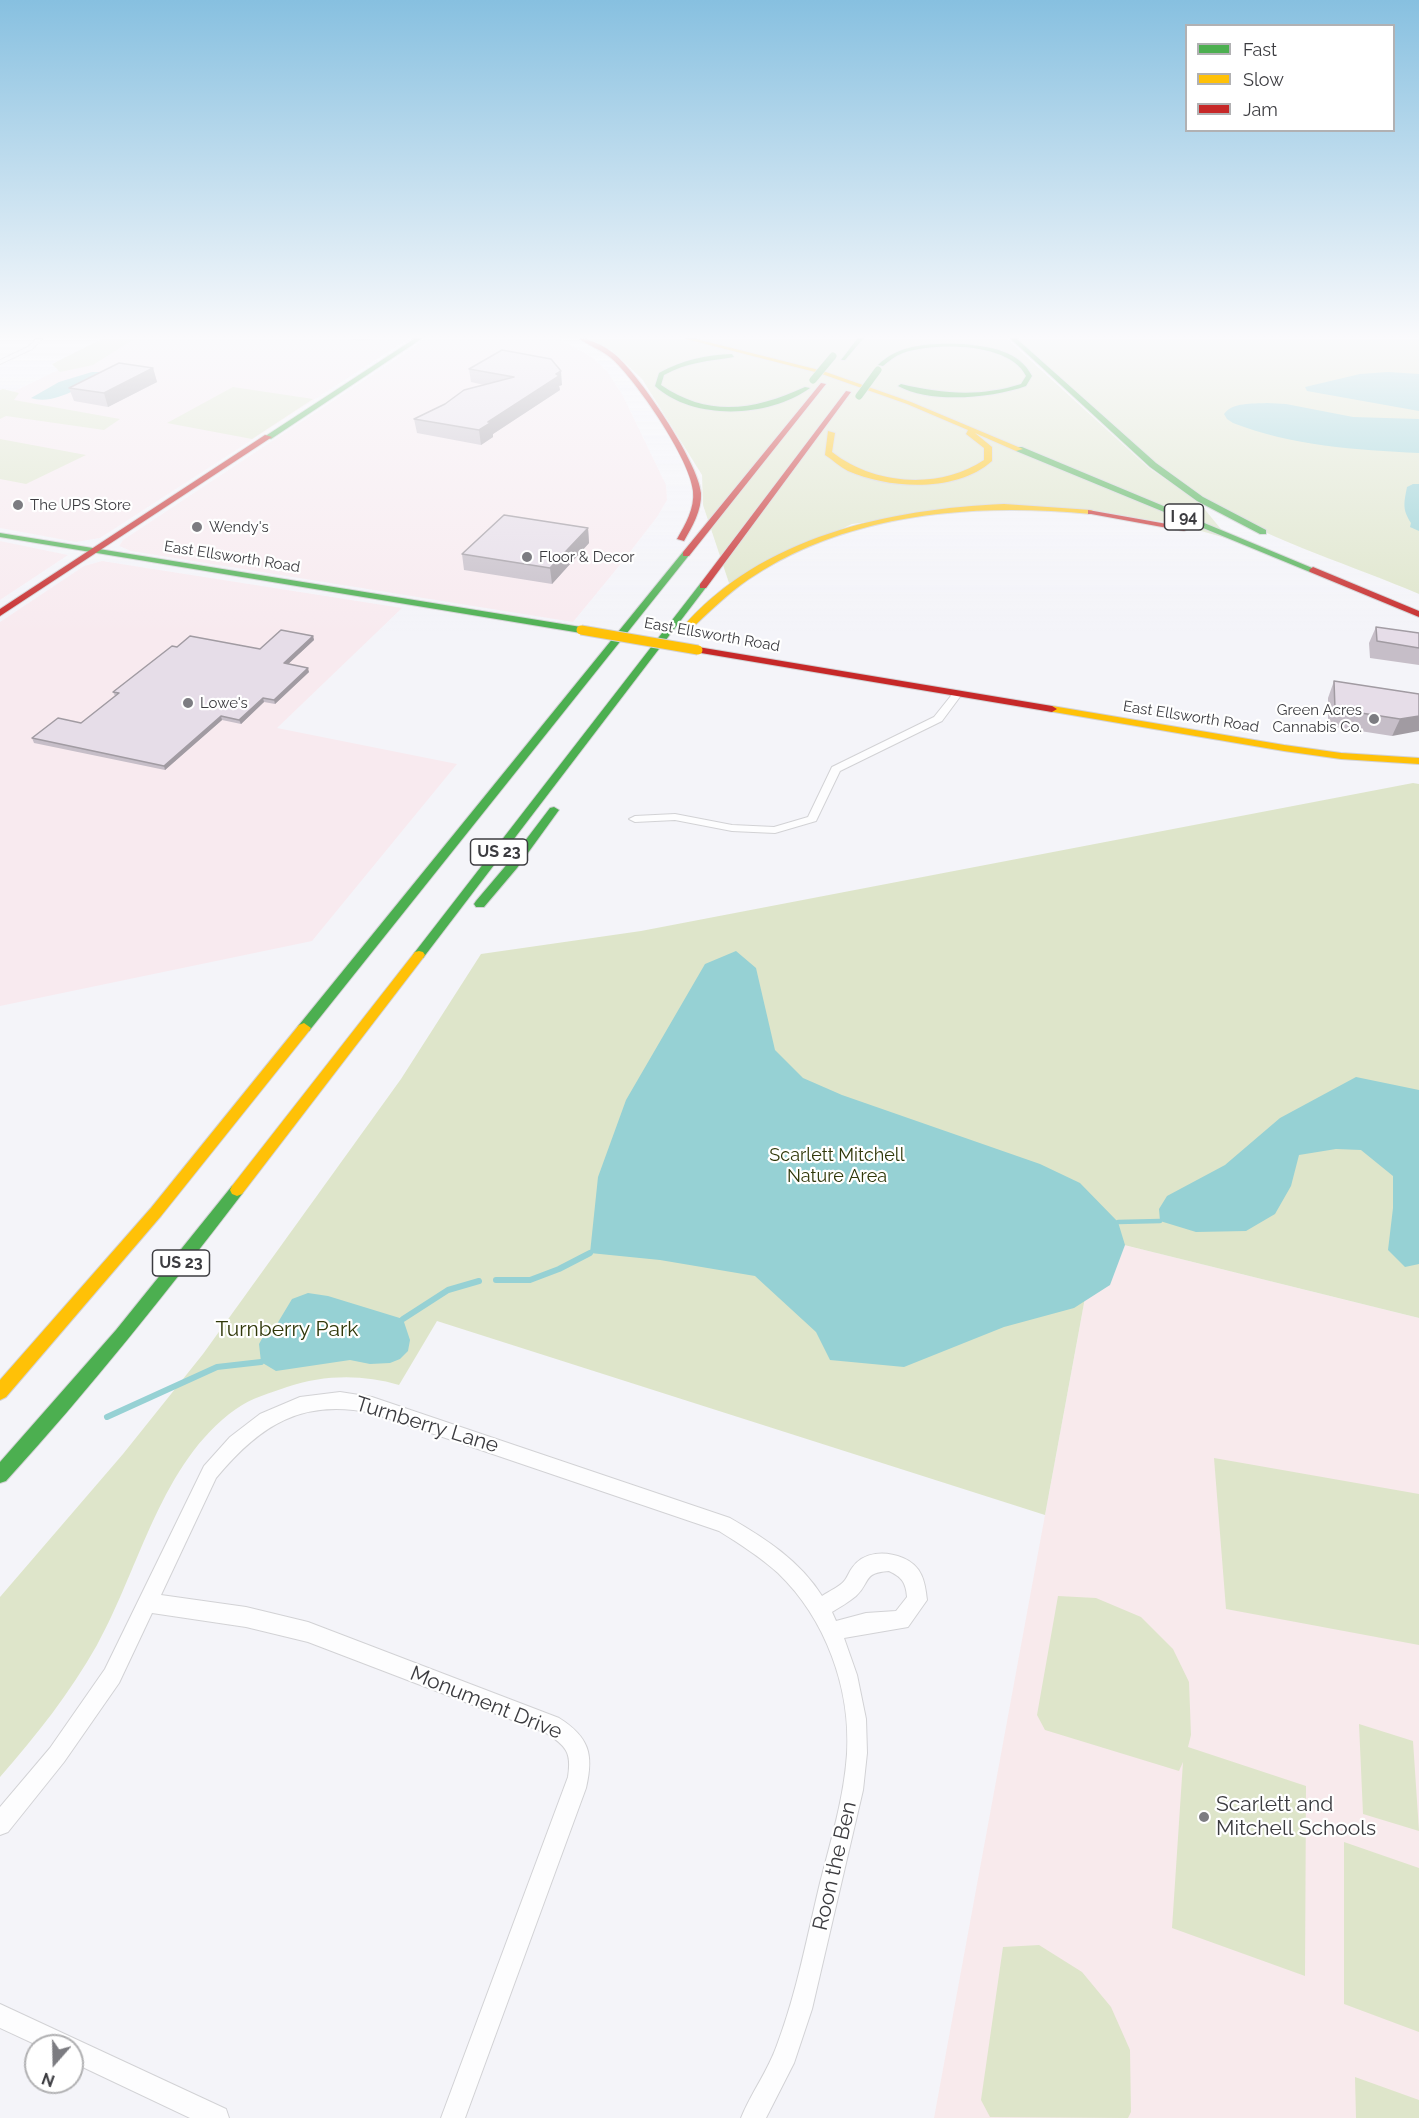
<!DOCTYPE html>
<style>
body{margin:0}
#map{position:relative;width:1419px;height:2118px;overflow:hidden;background:#f4f4f9;font-family:Raleway,sans-serif}
canvas{display:block}
.legend{position:absolute;left:1185px;top:24px;width:210px;height:108px;box-sizing:border-box;background:#fff;border:2px solid #b1b1b3;margin:0;padding:8px 10px;list-style:none;font-size:18px;color:#3c3c40}
.legend li{display:flex;align-items:center;gap:12px;height:30px}
.legend b{width:30px;border:2px solid #b1b1b3}
.north{position:absolute;left:24px;top:2034px;width:60px;height:60px;box-sizing:border-box;background:#fff;border:2px solid #b1b1b3;border-radius:50%;rotate:200deg;font-size:16px;font-weight:700;line-height:24px;text-align:center;color:#3c3c40}
.north::after{content:'';display:block;margin:auto;width:21px;height:27px;background:#7c7c81;clip-path:polygon(50% 0,100% 100%,50% 72%,0 100%)}
</style>
<div id="map">
<canvas width="1419" height="2118"></canvas>
<ul class="legend">
<li><b style="height:8px;background:#4caf50"></b>Fast</li>
<li><b style="height:8px;background:#ffc107"></b>Slow</li>
<li><b style="height:8px;background:#c62828"></b>Jam</li>
</ul>
<div class="north">N</div>
</div>
<script>
const ctx = document.querySelector('canvas').getContext('2d');
ctx.lineJoin = 'round';
function paint(path, color) {
  ctx.fillStyle = color;
  ctx.fill(path, 'evenodd');
}
function strokePath(path, color, width, dash) {
  ctx.strokeStyle = color;
  ctx.lineWidth = width;
  ctx.lineCap = dash ? 'butt' : 'round';
  ctx.setLineDash(dash || []);
  ctx.stroke(path);
}
function drawText(font, color, halo, rows, align = 'center') {
  ctx.font = font + ' Raleway,sans-serif';
  ctx.lineWidth = 4.5;
  ctx.setLineDash([]);
  ctx.textBaseline = 'middle';
  ctx.strokeStyle = halo;
  ctx.fillStyle = color;
  for (const [text, x, y, turn = 0] of rows) {
    ctx.save();
    ctx.translate(x, y);
    ctx.rotate((+turn || 0) * Math.PI / 180);
    ctx.textAlign = isNaN(turn) ? turn : align;
    if (halo) ctx.strokeText(text, 0, 0);
    ctx.fillText(text, 0, 0);
    ctx.restore();
  }
}
paint(new Path2D(`
 M123 339H408L100 538 76 542 0 528V398Z
 M426 339H559L593 358 607 371 623 396 666 485 667 500 657 517 619 566 573 622 131 551 119 546 123 540Z
 M0 541 68 555 0 600Z
 M102 561 402 608 277 728 457 764 312 941 0 1006V622L84 566Z`), '#f8eaef');
paint(new Path2D(`
 M1096 1238 1419 1318V2118H934Z`), '#f8eaec');
paint(new Path2D(`
 M102 339H134L93 365 60 372 52 364Z
 M587 339H1007L1149 468 1198 501 1229 539 1173 523 1014 504 852 524 729 583 703 505 702 475 642 379 611 350Z
 M1017 339H1419V594C1354 566 1274 542 1215 506 1142 460 1081 396 1017 339Z
 M233 387 313 399 252 439 167 423Z
 M3 389 19 393 14 400 120 419 104 430 6 416 0 419V390Z
 M0 439 86 455 26 484 0 479Z
 M1413 783 1419 784V1318L1096 1238 1045 1515 437 1321 399 1385C362 1374 323 1375 287 1387 270 1393 251 1398 236 1409 161 1462 140 1568 97 1645 70 1693 36 1736 0 1777V1597L123 1454 203 1354 401 1079 481 954 641 931Z
 M1214 1458 1419 1494V1645L1226 1609Z
 M1058 1596 1096 1598 1141 1617 1173 1649 1189 1682 1191 1735 1188 1747 1306 1786 1305 1976 1172 1928 1183 1762 1179 1771 1045 1730 1037 1715Z
 M1359 1724 1413 1741 1419 1831 1363 1814Z
 M1344 1842 1419 1868V2032L1344 2004Z
 M1039 1945 1082 1972 1111 2007 1130 2050 1131 2112 1128 2118 990 2117 981 2100 1003 1947Z
 M1355 2077 1419 2100V2118H1356Z`), '#dee5ca');
paint(new Path2D(`
 M92 372H105C86 384 55 406 31 398L59 382Z
 M1388 372 1419 374V411L1307 391 1305 387 1360 374Z
 M1267 403 1286 404 1353 417 1419 419V453C1356 450 1292 446 1233 423L1227 419 1224 414C1233 402 1252 404 1267 403Z
 M1413 484H1419V531L1410 527 1411 523C1402 509 1404 503 1407 487Z
 M736 951 756 968 775 1050 803 1078 842 1095 1040 1164 1080 1183 1118 1222 1125 1245 1110 1285 1074 1308 1004 1327 904 1367 830 1360 816 1332 755 1276 660 1260 590 1253 598 1177 626 1100 705 964Z
 M1356 1077 1419 1090V1264L1405 1267 1388 1250 1393 1208V1176L1361 1150 1336 1149 1299 1155 1291 1186 1275 1214 1246 1231 1196 1232 1160 1221 1159 1209 1167 1196 1225 1165 1280 1118Z
 M308 1293 328 1296 403 1319 410 1340 408 1351 400 1359 390 1363 370 1364 350 1360 276 1371 261 1362 259 1344 268 1328 277 1324 292 1299Z`), '#96d1d4');
strokePath(new Path2D(`
 M1118 1222 1160 1221`), '#96d1d4', 4.5);
strokePath(new Path2D(`
 M496 1280H530L559 1269 590 1253
 M403 1319 448 1290 479 1281
 M107 1417 217 1367 261 1362`), '#96d1d4', 6);
const street = new Path2D(`
 M36 339H42L32 349 0 364V360L28 347Z
 M957 691 962 694 942 721 840 771 816 821 775 833 732 831 675 820 635 822 629 819 635 816 675 814 732 825 774 827 808 817 832 767 934 717 954 692Z
 M340 1392 372 1397 730 1518C765 1538 800 1561 822 1596 829 1591 840 1587 845 1580 848 1576 849 1572 852 1568 864 1551 886 1551 903 1558 922 1566 925 1581 927 1600L908 1627 844 1638 857 1675 866 1719 867 1753 863 1790 812 2009 794 2063 766 2118H741C751 2093 768 2071 777 2045 797 1992 807 1937 820 1883 831 1840 844 1798 847 1754 851 1689 826 1619 778 1573 760 1557 740 1544 719 1531L372 1413C302 1398 260 1425 216 1478L161 1595 246 1607 308 1622 559 1718C589 1737 594 1754 586 1788L465 2118H441L568 1777C572 1752 566 1746 546 1733L308 1642 246 1627 152 1613 119 1683 64 1762 8 1832 0 1835V1807L50 1748 105 1669 204 1466 230 1437 260 1414 300 1397ZM889 1571C902 1577 906 1583 907 1597L896 1611 866 1613 836 1621 832 1612C840 1607 849 1602 856 1596 871 1582 862 1573 889 1571Z
 M0 2004 226 2109 229 2118H190L72 2062V2046H39L0 2028Z`);
const fast = new Path2D(`
 M414 339H421L271 439 264 437Z
 M857 339H863L845 360H841Z
 M1011 339H1017L1156 463 1203 497 1266 530V534H1260L1197 501 1150 467Z
 M963 344C990 347 1019 350 1032 376L1026 386C992 398 931 404 898 386L901 384C942 394 981 397 1021 384L1026 376C1010 342 934 342 903 353 895 356 889 361 883 366L878 365C900 343 934 343 963 344Z
 M732 354 734 357C709 361 687 362 664 375L661 385C709 418 755 410 805 387L810 388C769 418 693 421 655 386L659 373C682 360 706 355 732 354Z
 M1016 447H1022L1317 570 1310 572 1016 451Z
 M0 533 581 627 586 630 581 633 0 537Z
 M683 552 690 554 309 1031H299L297 1028 299 1025Z
 M700 584 707 586 423 958H415L413 955 415 952Z
 M554 807 559 810 517 868 484 907H476L474 904 476 901 509 862 550 808Z
 M237 1184 242 1186 244 1190 242 1194C167 1292 90 1389 6 1481L0 1483V1462L116 1330 232 1186Z`);
const slow = new Path2D(`
 M686 339H696L823 371 911 402 1023 449 1016 451 975 433 992 447V461C956 493 890 489 848 471 840 467 833 460 825 455L828 431 835 433 832 452C874 485 939 490 984 460V448L966 434 968 430 907 404 819 373Z
 M1004 504 1091 510 1095 512 1091 514C975 503 849 512 749 579 727 594 709 612 690 630L682 628C761 536 889 509 1004 504Z
 M1052 706 1284 745 1341 753 1419 758V764L1341 759 1284 751 1048 711 1047 709Z
 M419 951 423 952 425 955 423 958 242 1194 237 1196 232 1194 230 1190 232 1186 415 952Z
 M304 1023 311 1028 309 1031 161 1216 6 1397 0 1400V1380L151 1208 299 1025Z`);
const jam = new Path2D(`
 M580 339C591 339 604 346 613 353 638 372 699 463 701 493 702 510 692 527 684 541L677 539C685 525 695 508 693 491 690 459 636 380 611 358 602 350 589 346 580 339Z
 M821 383 826 384 689 556H683V552Z
 M846 391 851 392 706 588H700V584Z
 M265 435 272 437 0 616V609Z
 M1088 510 1184 527 1188 529 1184 531 1091 514H1088Z
 M1313 567 1419 611V617L1310 572 1309 570Z
 M698 647 1052 706 1057 709 1052 712 695 652V648Z`);
strokePath(street, '#d2d2d5', 2);
strokePath(fast, '#d2d2d5', 2);
strokePath(slow, '#d2d2d5', 2);
strokePath(jam, '#d2d2d5', 2);
paint(street, '#fdfdfe');
paint(fast, '#4caf50');
paint(slow, '#ffc107');
paint(jam, '#c62828');
const fastBridge = new Path2D(`
 M813 380 833 356
 M859 396 878 370`);
const slowBridge = new Path2D(`
 M581 630 698 650`);
strokePath(fastBridge, '#d2d2d5', 8, []);
strokePath(slowBridge, '#d2d2d5', 11, []);
strokePath(fastBridge, '#4caf50', 7);
strokePath(slowBridge, '#ffc107', 9);
paint(new Path2D(`
 M347 339H374L362 341Z
 M153 368 157 382 108 407 74 401 69 388Z
 M469 369 562 385 559 386 560 390 493 434V437L481 445 417 433 414 419 484 385 471 382Z
 M588 528 589 543 552 584 464 570 462 554Z
 M1376 627 1419 633V665L1370 658 1369 643Z
 M313 636 314 640 288 664 309 672 275 704 264 702 241 724 222 720 165 770 34 743 32 738 81 723 115 696 113 692 177 647 260 649Z
 M1334 681 1419 694 1392 736 1328 726V698Z`), '#c6bec8');
paint(new Path2D(`
 M153 368 157 382 108 407 104 393Z
 M561 371 562 385 559 386 560 390 493 434V437L481 445 479 430 488 422Z
 M588 528 589 543 552 584 550 568Z
 M313 636 314 640 285 667 284 663Z
 M308 668 309 672 275 704 274 700Z
 M263 698 264 702 241 724 239 720Z
 M221 716 222 720 165 770 164 766Z
 M1419 716V731L1392 736 1400 719Z`), '#a19ba2');
const building = new Path2D(`
 M502 350 551 359 561 371 556 374 559 376 488 422H492L479 430 414 419 445 404 464 390 514 377 469 369Z
 M119 363 153 368 104 393 69 388Z
 M504 515 588 528 550 568 462 554Z
 M1376 627 1419 633V648L1377 641Z
 M281 630 313 636 284 663 308 668 274 700 263 698 239 720 221 716 164 766 32 738 58 718 81 723 119 693 113 692 172 646 177 647 190 636 260 649Z
 M1334 681 1419 694V716L1400 719 1335 709Z`);
paint(building, '#e6dde8');
strokePath(building, '#a19ba2', 1.5);
const sky = ctx.createLinearGradient(0, 0, 0, 635);
sky.addColorStop(0, '#87c0e0');
sky.addColorStop(0.53, '#fafafc');
sky.addColorStop(1, '#fafafc00');
ctx.fillStyle = sky;
ctx.fillRect(0, 0, 1419, 635);
for (const [x, y, r, color] of [
 [18,505,6,"#7c7c81"],
 [197,527,6,"#7c7c81"],
 [527,557,6,"#7c7c81"],
 [188,703,6,"#7c7c81"],
 [1374,719,6,"#7c7c81"],
 [1204,1817,6,"#7c7c81"]
]) {
  const dot = new Path2D();
  dot.arc(x, y, r, 0, 2 * Math.PI);
  ctx.fillStyle = color;
  ctx.fill(dot);
  strokePath(dot, '#fff', 2);
}
drawText('15px', '#3c3c40', '#fff', [
 ["The UPS Store",30,505],
 ["Wendy's",209,527],
 ["Floor & Decor",539,557],
 ["Lowe's",200,703],
 ["Green Acres",1362,710,"right"],
 ["Cannabis Co.",1362,727,"right"]
], 'left');
drawText('15px', '#3c3c40', '#fff', [
 ["East Ellsworth Road",232,557,9],
 ["East Ellsworth Road",712,635,10],
 ["East Ellsworth Road",1191,717,9]
]);
for (const [x, y, w] of [
 [1184,517,39],
 [499,852,57],
 [181,1263,57]
]) {
  const box = new Path2D();
  box.roundRect(x - w / 2, y - 13, w, 26, 4.5);
  ctx.fillStyle = '#fff';
  ctx.fill(box);
  strokePath(box, '#3c3c40', 1.5);
}
drawText('bold 16px', '#3c3c40', null, [
 ["I 94",1184,517],
 ["US 23",499,852],
 ["US 23",181,1263]
]);
drawText('18px', '#303809', '#fff', [
 ["Scarlett Mitchell",837,1156],
 ["Nature Area",837,1177]
]);
drawText('21px', '#303809', '#fff', [
 ["Turnberry Park",287,1330]
]);
drawText('21px', '#3c3c40', '#fff', [
 ["Turnberry Lane",427,1425,17],
 ["Monument Drive",486,1703,22],
 ["Roon the Ben",835,1866,-77]
]);
drawText('21px', '#3c3c40', '#fff', [
 ["Scarlett and",1216,1805],
 ["Mitchell Schools",1216,1829]
], 'left');
</script>
